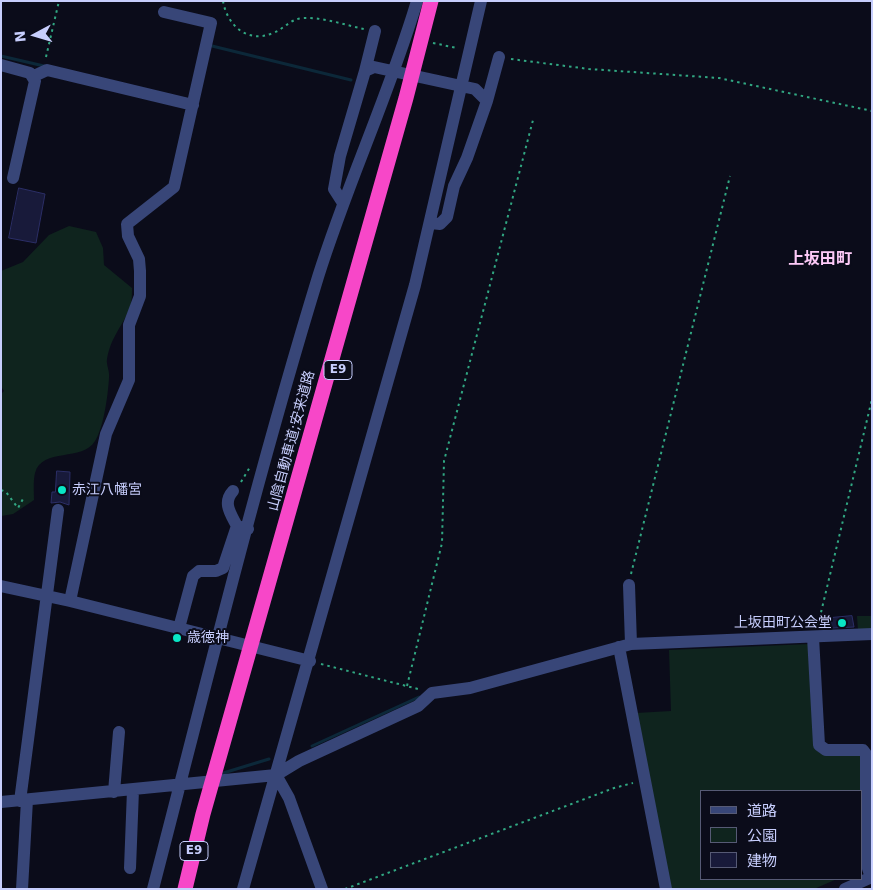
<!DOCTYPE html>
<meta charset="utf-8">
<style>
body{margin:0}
#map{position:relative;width:873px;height:890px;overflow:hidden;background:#0b0c1a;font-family:"DejaVu Sans","Noto Sans JP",sans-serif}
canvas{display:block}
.frame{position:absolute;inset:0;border:2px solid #c7cefd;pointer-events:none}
.legend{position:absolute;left:700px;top:790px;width:162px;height:90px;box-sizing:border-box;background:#0b0c1a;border:1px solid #565a75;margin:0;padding:6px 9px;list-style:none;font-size:15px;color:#c7cefd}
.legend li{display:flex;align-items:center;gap:10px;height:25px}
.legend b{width:25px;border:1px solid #565a75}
.north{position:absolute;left:10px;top:10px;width:50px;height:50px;-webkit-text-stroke:4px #0b0c1a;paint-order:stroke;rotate:264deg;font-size:14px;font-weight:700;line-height:20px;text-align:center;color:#c7cefd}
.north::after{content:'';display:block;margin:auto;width:18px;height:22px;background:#c7cefd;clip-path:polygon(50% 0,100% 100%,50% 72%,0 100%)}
</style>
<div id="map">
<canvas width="873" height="890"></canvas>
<div class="frame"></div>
<ul class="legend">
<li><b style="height:6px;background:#384678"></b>道路</li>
<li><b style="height:14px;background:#0f241e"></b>公園</li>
<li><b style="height:14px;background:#181a3a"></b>建物</li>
</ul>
<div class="north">N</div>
</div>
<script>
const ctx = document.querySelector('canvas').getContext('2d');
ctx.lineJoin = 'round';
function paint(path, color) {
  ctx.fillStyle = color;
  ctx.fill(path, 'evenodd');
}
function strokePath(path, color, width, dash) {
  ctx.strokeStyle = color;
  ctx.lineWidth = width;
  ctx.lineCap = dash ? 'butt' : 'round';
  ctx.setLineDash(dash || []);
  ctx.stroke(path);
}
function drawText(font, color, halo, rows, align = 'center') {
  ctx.font = font + ' "DejaVu Sans","Noto Sans JP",sans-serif';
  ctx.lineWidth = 4;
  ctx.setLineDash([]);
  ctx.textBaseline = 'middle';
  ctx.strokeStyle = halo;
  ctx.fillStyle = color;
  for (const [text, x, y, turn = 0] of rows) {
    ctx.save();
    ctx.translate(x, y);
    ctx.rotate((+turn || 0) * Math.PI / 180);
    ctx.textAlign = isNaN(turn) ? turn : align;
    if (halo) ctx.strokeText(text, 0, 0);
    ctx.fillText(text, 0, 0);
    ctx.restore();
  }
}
paint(new Path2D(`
 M69 226 96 232 103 248 104 265 132 288C132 294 132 302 130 307 123 326 111 336 107 359 106 365 110 371 109 378 108 394 104 427 95 441 83 462 42 447 35 473 33 481 34 492 34 500L13 514 1 516V394L4 391 1 386V271L23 262 49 235Z
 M857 616H872V630L858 631Z
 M810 644 815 749 820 753 859 752 863 757 862 791H702V879H837L814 889H671L636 713 671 711 669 650Z`), '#0f241e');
strokePath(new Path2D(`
 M208 45 351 80
 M1 56 44 66
 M312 746 419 697
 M220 774 269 759`), '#0c2839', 3);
const building = new Path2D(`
 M19 188 45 194 36 243 9 238Z
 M57 471 70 472 69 505 60 502 51 503 52 492H55Z
 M852 616 854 627 832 628 831 618Z`);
paint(building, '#181a3a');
strokePath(building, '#2b2e66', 1);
strokePath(new Path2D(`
 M223 1C227 25 247 44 273 33 284 29 290 19 303 18 323 17 345 25 364 29
 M433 43 457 48
 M46 57 59 1
 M511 59 589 69 719 78 872 111
 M241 482 250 467
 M1 490 6 492 18 508 23 499
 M631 574 730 176
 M818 625 872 399
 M321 664 418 689
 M407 686 442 543 444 461 533 120
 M345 889 614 788 633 783`), '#31a782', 2, [2.5, 4]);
strokePath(new Path2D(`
 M1 65 30 73 35 81 13 178
 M365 71 375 31
 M34 76 47 70 193 105
 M487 101 499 57
 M343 203 334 189 340 156 365 71 374 67 475 89 487 101 467 158 454 186 447 217 440 224 431 223
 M233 491C222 503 231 514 237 526
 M629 585 631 644
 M1 586 70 601 310 661
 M70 601 106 434 129 380V325L140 296V271L139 259 128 236 127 224 174 187 211 23 164 12
 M179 628 193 576 199 571H216L223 568 237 526 248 529
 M813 637 819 745 826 750H863L866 754V862L871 878
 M619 647 666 889
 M276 775 289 798 322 889
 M114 792 119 732
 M20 801 58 510
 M1 802 276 775 299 761 418 706 432 693 470 688 631 644 872 634
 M130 868 133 790
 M22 889 27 800
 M153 889C206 685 256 479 318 277 347 184 389 95 417 1
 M243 889 415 285 481 1
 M845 889 872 877`), '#384678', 12);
strokePath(new Path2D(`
 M185 889 203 814 406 98 431 1`), '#f747c8', 15);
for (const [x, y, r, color] of [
 [62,490,5,"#09e6c5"],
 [842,623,5,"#09e6c5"],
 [177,638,5,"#09e6c5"]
]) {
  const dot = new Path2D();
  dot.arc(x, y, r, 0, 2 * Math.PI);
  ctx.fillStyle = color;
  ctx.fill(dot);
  strokePath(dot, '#0b0c1a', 2);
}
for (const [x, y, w] of [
 [338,370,28],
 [194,851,28]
]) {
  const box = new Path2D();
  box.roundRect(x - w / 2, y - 9.5, w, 19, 4);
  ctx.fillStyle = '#0b0c1a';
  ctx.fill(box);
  strokePath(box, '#c7cefd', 1);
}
drawText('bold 12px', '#c7cefd', null, [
 ["E9",338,370],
 ["E9",194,851]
]);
drawText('14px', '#c7cefd', '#0b0c1a', [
 ["山陰自動車道;安来道路",292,441,-75]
]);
drawText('14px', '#c7cefd', '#0b0c1a', [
 ["赤江八幡宮",72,490],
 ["上坂田町公会堂",832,623,"right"],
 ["歳徳神",187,638]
], 'left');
drawText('bold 16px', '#fdc9f7', '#0b0c1a', [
 ["上坂田町",820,260]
]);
</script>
